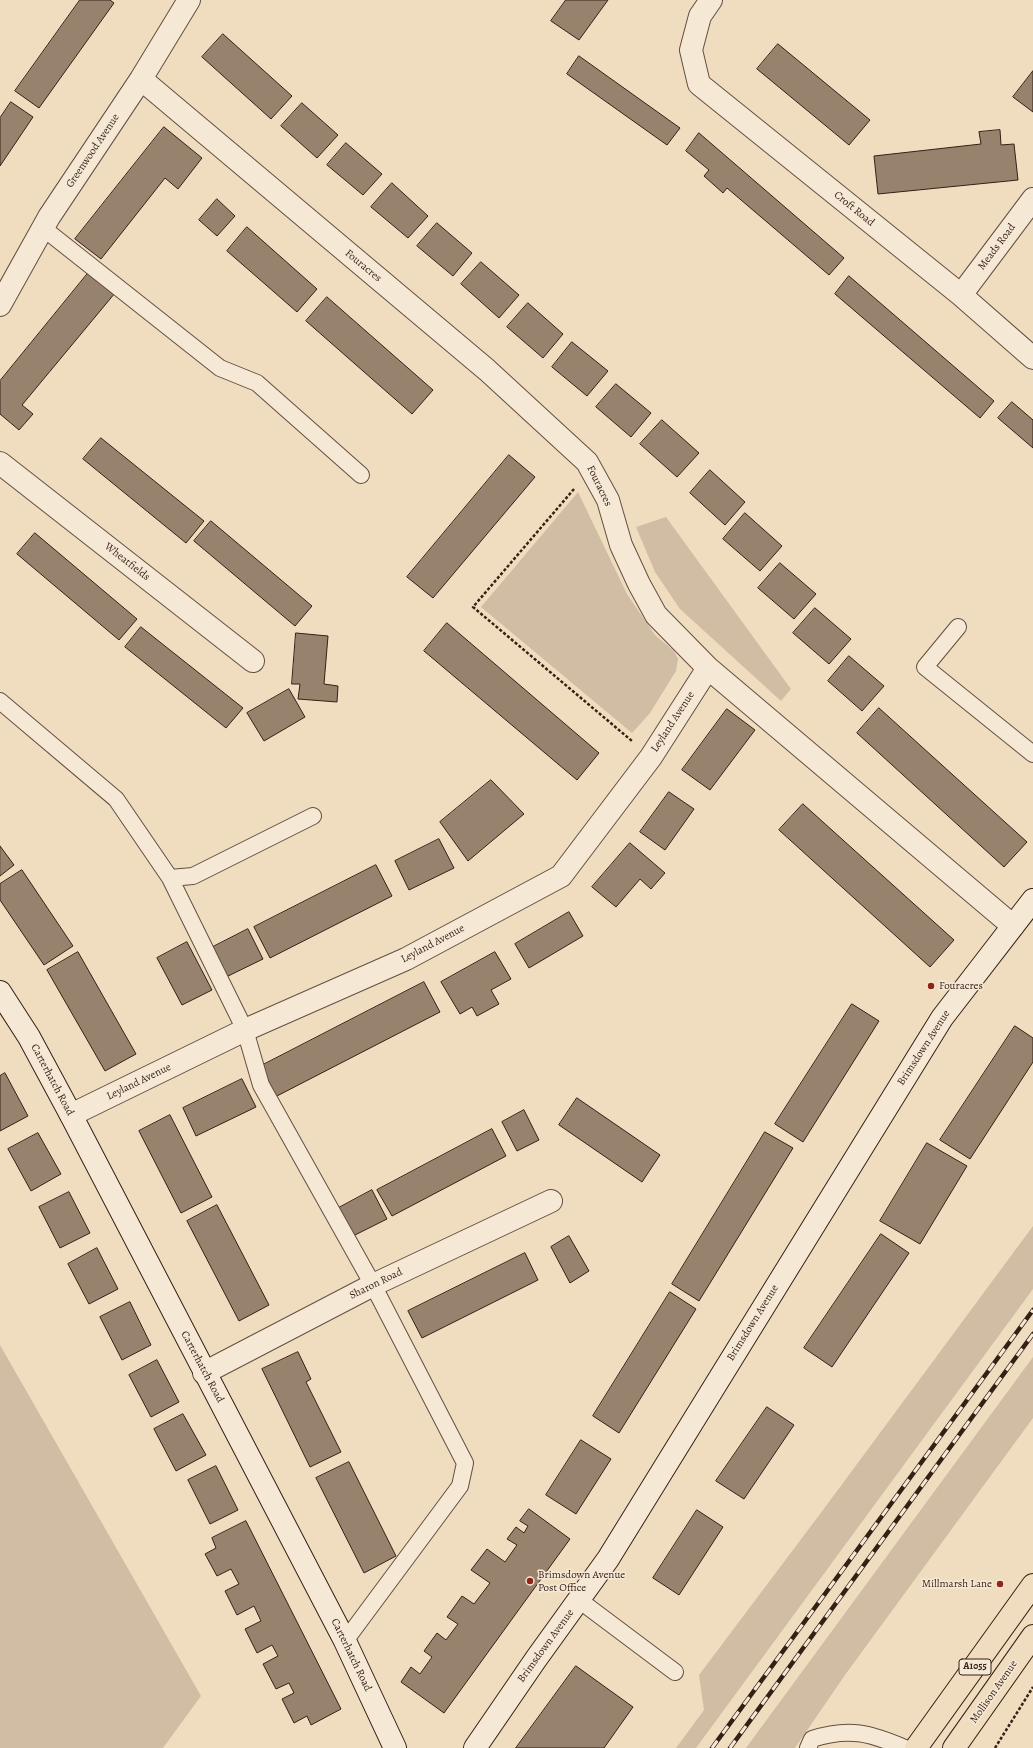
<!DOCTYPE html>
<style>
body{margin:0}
canvas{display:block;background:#f0ddc0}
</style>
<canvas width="1033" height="1748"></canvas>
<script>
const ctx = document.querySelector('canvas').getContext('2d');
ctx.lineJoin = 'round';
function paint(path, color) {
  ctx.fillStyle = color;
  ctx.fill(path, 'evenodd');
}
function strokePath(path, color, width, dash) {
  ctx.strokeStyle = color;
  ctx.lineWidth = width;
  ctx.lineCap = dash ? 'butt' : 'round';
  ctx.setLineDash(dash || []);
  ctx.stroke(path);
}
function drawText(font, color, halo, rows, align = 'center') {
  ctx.font = font + ' Alegreya,serif';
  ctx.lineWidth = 3;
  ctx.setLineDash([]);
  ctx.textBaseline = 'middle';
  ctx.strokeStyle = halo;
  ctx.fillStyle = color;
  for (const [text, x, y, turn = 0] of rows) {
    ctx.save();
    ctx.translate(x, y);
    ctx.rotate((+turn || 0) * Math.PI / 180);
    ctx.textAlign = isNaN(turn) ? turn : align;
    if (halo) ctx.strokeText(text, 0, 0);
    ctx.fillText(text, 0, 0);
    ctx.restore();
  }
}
paint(new Path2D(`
 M578 492 627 594 655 635 674 651 678 659 676 671 650 713 632 733 481 607Z
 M666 517 791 689 781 701 680 609 655 572 636 527Z
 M1033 1226V1289L696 1748H676L704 1710 699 1675 823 1510Z
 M0 1345 201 1696 163 1748H0Z
 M1033 1357V1418L845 1675 795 1748H746Z`), '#d0bda3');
const building = new Path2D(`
 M80 0H110L114 3 39 108 15 91Z
 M566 0H608L579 40 551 21Z
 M223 34 292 96 271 119 202 57Z
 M778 44 870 120 849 145 757 69Z
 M579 56 680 128 667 145 567 74Z
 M1033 71V112L1013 97Z
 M11 102 33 117 0 166V118Z
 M302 103 338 135 317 158 281 126Z
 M164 127 202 158 178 189 165 178 101 259 75 239Z
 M1000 130 1001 145 1014 144 1018 180 878 194 874 156 981 144 979 132Z
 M699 133 844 258 829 275 727 188 723 193 704 176 709 170 686 151Z
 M346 143 382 174 363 195 327 165Z
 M392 183 428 216 408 238 371 207Z
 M217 199 235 216 217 236 199 220Z
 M437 223 472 253 453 276 417 246Z
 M247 227 317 289 297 312 227 251Z
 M481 262 519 295 499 318 461 284Z
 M89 272 115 293 22 405 33 414 19 430 0 414V381Z
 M849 276 994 401 980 418 835 294Z
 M327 297 433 390 412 414 306 321Z
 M528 303 563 334 543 358 507 327Z
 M572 342 608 371 587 396 552 367Z
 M616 384 651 413 631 437 596 407Z
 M1012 402 1033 420V448L998 418Z
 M662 420 699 453 677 477 640 444Z
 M101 438 204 521 186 543 83 459Z
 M509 455 535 477 433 598 407 577Z
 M710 470 745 502 725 525 690 493Z
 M745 513 782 546 760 571 723 539Z
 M211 521 312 606 295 626 194 541Z
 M35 533 137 619 119 640 17 554Z
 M780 563 816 594 794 619 758 588Z
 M815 608 851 639 829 664 793 633Z
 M447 623 599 753 577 780 424 651Z
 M141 627 243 708 226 728 125 647Z
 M296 633 328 636 324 684 338 686 337 702 298 699 300 684H292Z
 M849 656 884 686 862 711 828 681Z
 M289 689 305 717 264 741 247 713Z
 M879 708 1027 842 1004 867 857 733Z
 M727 709 755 730 710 790 682 770Z
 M491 780 524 814 468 861 440 822Z
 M669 792 694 809 665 850 640 832Z
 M803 804 954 940 930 967 779 830Z
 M439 839 454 868 409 890 395 861Z
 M630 843 665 873 651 889 640 879 616 907 592 887Z
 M0 846 14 865 0 876Z
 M376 865 392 896 270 958 254 927Z
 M22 870 73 946 44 965 0 900V884Z
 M569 912 583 936 529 968 515 944Z
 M248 929 263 959 222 979 207 950Z
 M187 942 212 990 182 1005 157 958Z
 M78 952 136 1054 105 1071 47 970Z
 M495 952 511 979 491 990 499 1004 477 1016 472 1007 460 1014 441 982Z
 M424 982 440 1012 275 1097 259 1067Z
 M852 1004 879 1021 803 1142 775 1124Z
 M1015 1026 1033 1038V1062L970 1159 940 1140Z
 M5 1073 28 1116 0 1131V1076Z
 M242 1079 256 1107 196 1136 183 1108Z
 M577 1098 660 1155 642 1182 559 1125Z
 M524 1110 539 1140 517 1151 502 1122Z
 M170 1115 212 1197 181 1213 139 1131Z
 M492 1129 506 1156 392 1216 377 1190Z
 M765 1132 793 1148 699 1301 672 1284Z
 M38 1133 61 1174 31 1191 8 1149Z
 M927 1143 967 1166 920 1244 880 1221Z
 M372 1190 387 1219 347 1239 333 1211Z
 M69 1192 90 1233 60 1248 39 1207Z
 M217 1205 269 1305 239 1321 187 1221Z
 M881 1234 909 1253 832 1367 804 1348Z
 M569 1236 589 1271 570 1283 551 1247Z
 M97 1248 118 1289 89 1304 68 1264Z
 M525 1253 538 1280 422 1338 408 1311Z
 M670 1292 696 1309 619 1433 593 1416Z
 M130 1302 151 1345 122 1360 100 1317Z
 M298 1352 311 1379 306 1382 341 1452 310 1467 262 1369Z
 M157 1360 179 1402 151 1417 129 1375Z
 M767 1407 794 1425 744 1499 716 1481Z
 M183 1414 206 1455 176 1471 154 1429Z
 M581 1440 611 1459 576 1514 546 1495Z
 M349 1462 396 1556 364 1573 316 1478Z
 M216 1466 238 1510 210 1524 188 1480Z
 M529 1509 570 1539 444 1713 401 1682 411 1667 420 1674 432 1657 424 1651 437 1633 446 1640 458 1624 447 1617 462 1596 474 1604 490 1583 471 1570 487 1549 505 1562 517 1545 507 1539 516 1527 524 1533 528 1526 520 1521Z
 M697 1510 723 1527 679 1595 653 1578Z
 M246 1521 341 1709 311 1725 307 1716 294 1723 282 1699 294 1693 289 1683 276 1689 263 1664 278 1656 272 1645 257 1653 245 1629 261 1621 254 1606 237 1615 225 1591 239 1584 231 1569 217 1576 205 1554 216 1548 212 1538Z
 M576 1666 633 1707 604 1748H516Z`);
paint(building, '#97826e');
strokePath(building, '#361f15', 1);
const lane = new Path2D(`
 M43 228 220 368 257 383 361 475
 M958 627 925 667 1033 754
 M0 701 116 799 170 878 245 1030 261 1085 373 1285 465 1463 460 1486 345 1641
 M170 878 193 876 313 816
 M579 1600 675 1672
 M808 1748 812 1739C849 1727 870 1733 905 1748`);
const street = new Path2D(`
 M711 0 700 16 691 50 699 84 961 295 1033 358
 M141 79 487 370 587 462 608 500 621 545 639 584 656 615 708 668 1013 926
 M961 295 1033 199
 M0 305 49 217 141 79 189 0
 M0 463 253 661
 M71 1115 245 1030 406 959 561 876 651 757 708 668
 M204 1373 373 1285 551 1201`);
const secondary = new Path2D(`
 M0 992 29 1037 71 1115 345 1641 395 1748
 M475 1748 536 1659 608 1559 942 1018 1033 900`);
const primary = new Path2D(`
 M916 1748 1033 1585
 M954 1748 1033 1636`);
strokePath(lane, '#644e40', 18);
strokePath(street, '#644e40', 24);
strokePath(secondary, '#361f15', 24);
strokePath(primary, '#361f15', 24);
strokePath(new Path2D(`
 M574 489 473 607 632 741
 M995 1748 1033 1687`), '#361f15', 2.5, [3, 2]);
strokePath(lane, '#f5e9d6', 16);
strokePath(street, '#f5e9d6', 22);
strokePath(secondary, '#f5e9d6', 22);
strokePath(primary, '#f0ddc0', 22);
const rail = new Path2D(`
 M712 1748 1033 1310
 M730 1748 1033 1334`);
strokePath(rail, '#361f15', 4.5);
strokePath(rail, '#f5e9d6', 3, [9]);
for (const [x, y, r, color] of [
 [931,986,4,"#8f2418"],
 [530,1581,4,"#8f2418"],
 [1000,1584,4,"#8f2418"]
]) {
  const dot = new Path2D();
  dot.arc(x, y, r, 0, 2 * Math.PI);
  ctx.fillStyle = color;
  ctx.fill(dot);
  strokePath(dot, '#f5e9d6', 1.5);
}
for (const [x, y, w] of [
 [975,1667,32]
]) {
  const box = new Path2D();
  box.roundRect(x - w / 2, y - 8, w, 16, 3);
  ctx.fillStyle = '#f5e9d6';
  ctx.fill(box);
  strokePath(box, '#361f15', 1);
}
drawText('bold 10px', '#361f15', null, [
 ["A1055",975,1667]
]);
drawText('11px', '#361f15', '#f5e9d6', [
 ["Greenwood Avenue",93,151,-56],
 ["Croft Road",854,209,39],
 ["Meads Road",997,247,-53],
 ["Fouracres",363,266,40],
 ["Fouracres",599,486,64],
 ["Wheatfields",127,562,38],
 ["Leyland Avenue",673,722,-57],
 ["Leyland Avenue",433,944,-28],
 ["Brimsdown Avenue",924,1048,-57],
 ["Carterhatch Road",52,1080,62],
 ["Leyland Avenue",139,1082,-26],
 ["Sharon Road",376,1284,-26],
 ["Brimsdown Avenue",753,1323,-58],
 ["Carterhatch Road",202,1367,62],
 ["Brimsdown Avenue",546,1646,-54],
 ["Carterhatch Road",351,1655,64],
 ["Mollison Avenue",994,1692,-55]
]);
drawText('11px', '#361f15', '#f5e9d6', [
 ["Fouracres",939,986],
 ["Brimsdown Avenue",538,1575],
 ["Post Office",538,1588],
 ["Millmarsh Lane",992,1584,"right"]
], 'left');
</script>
